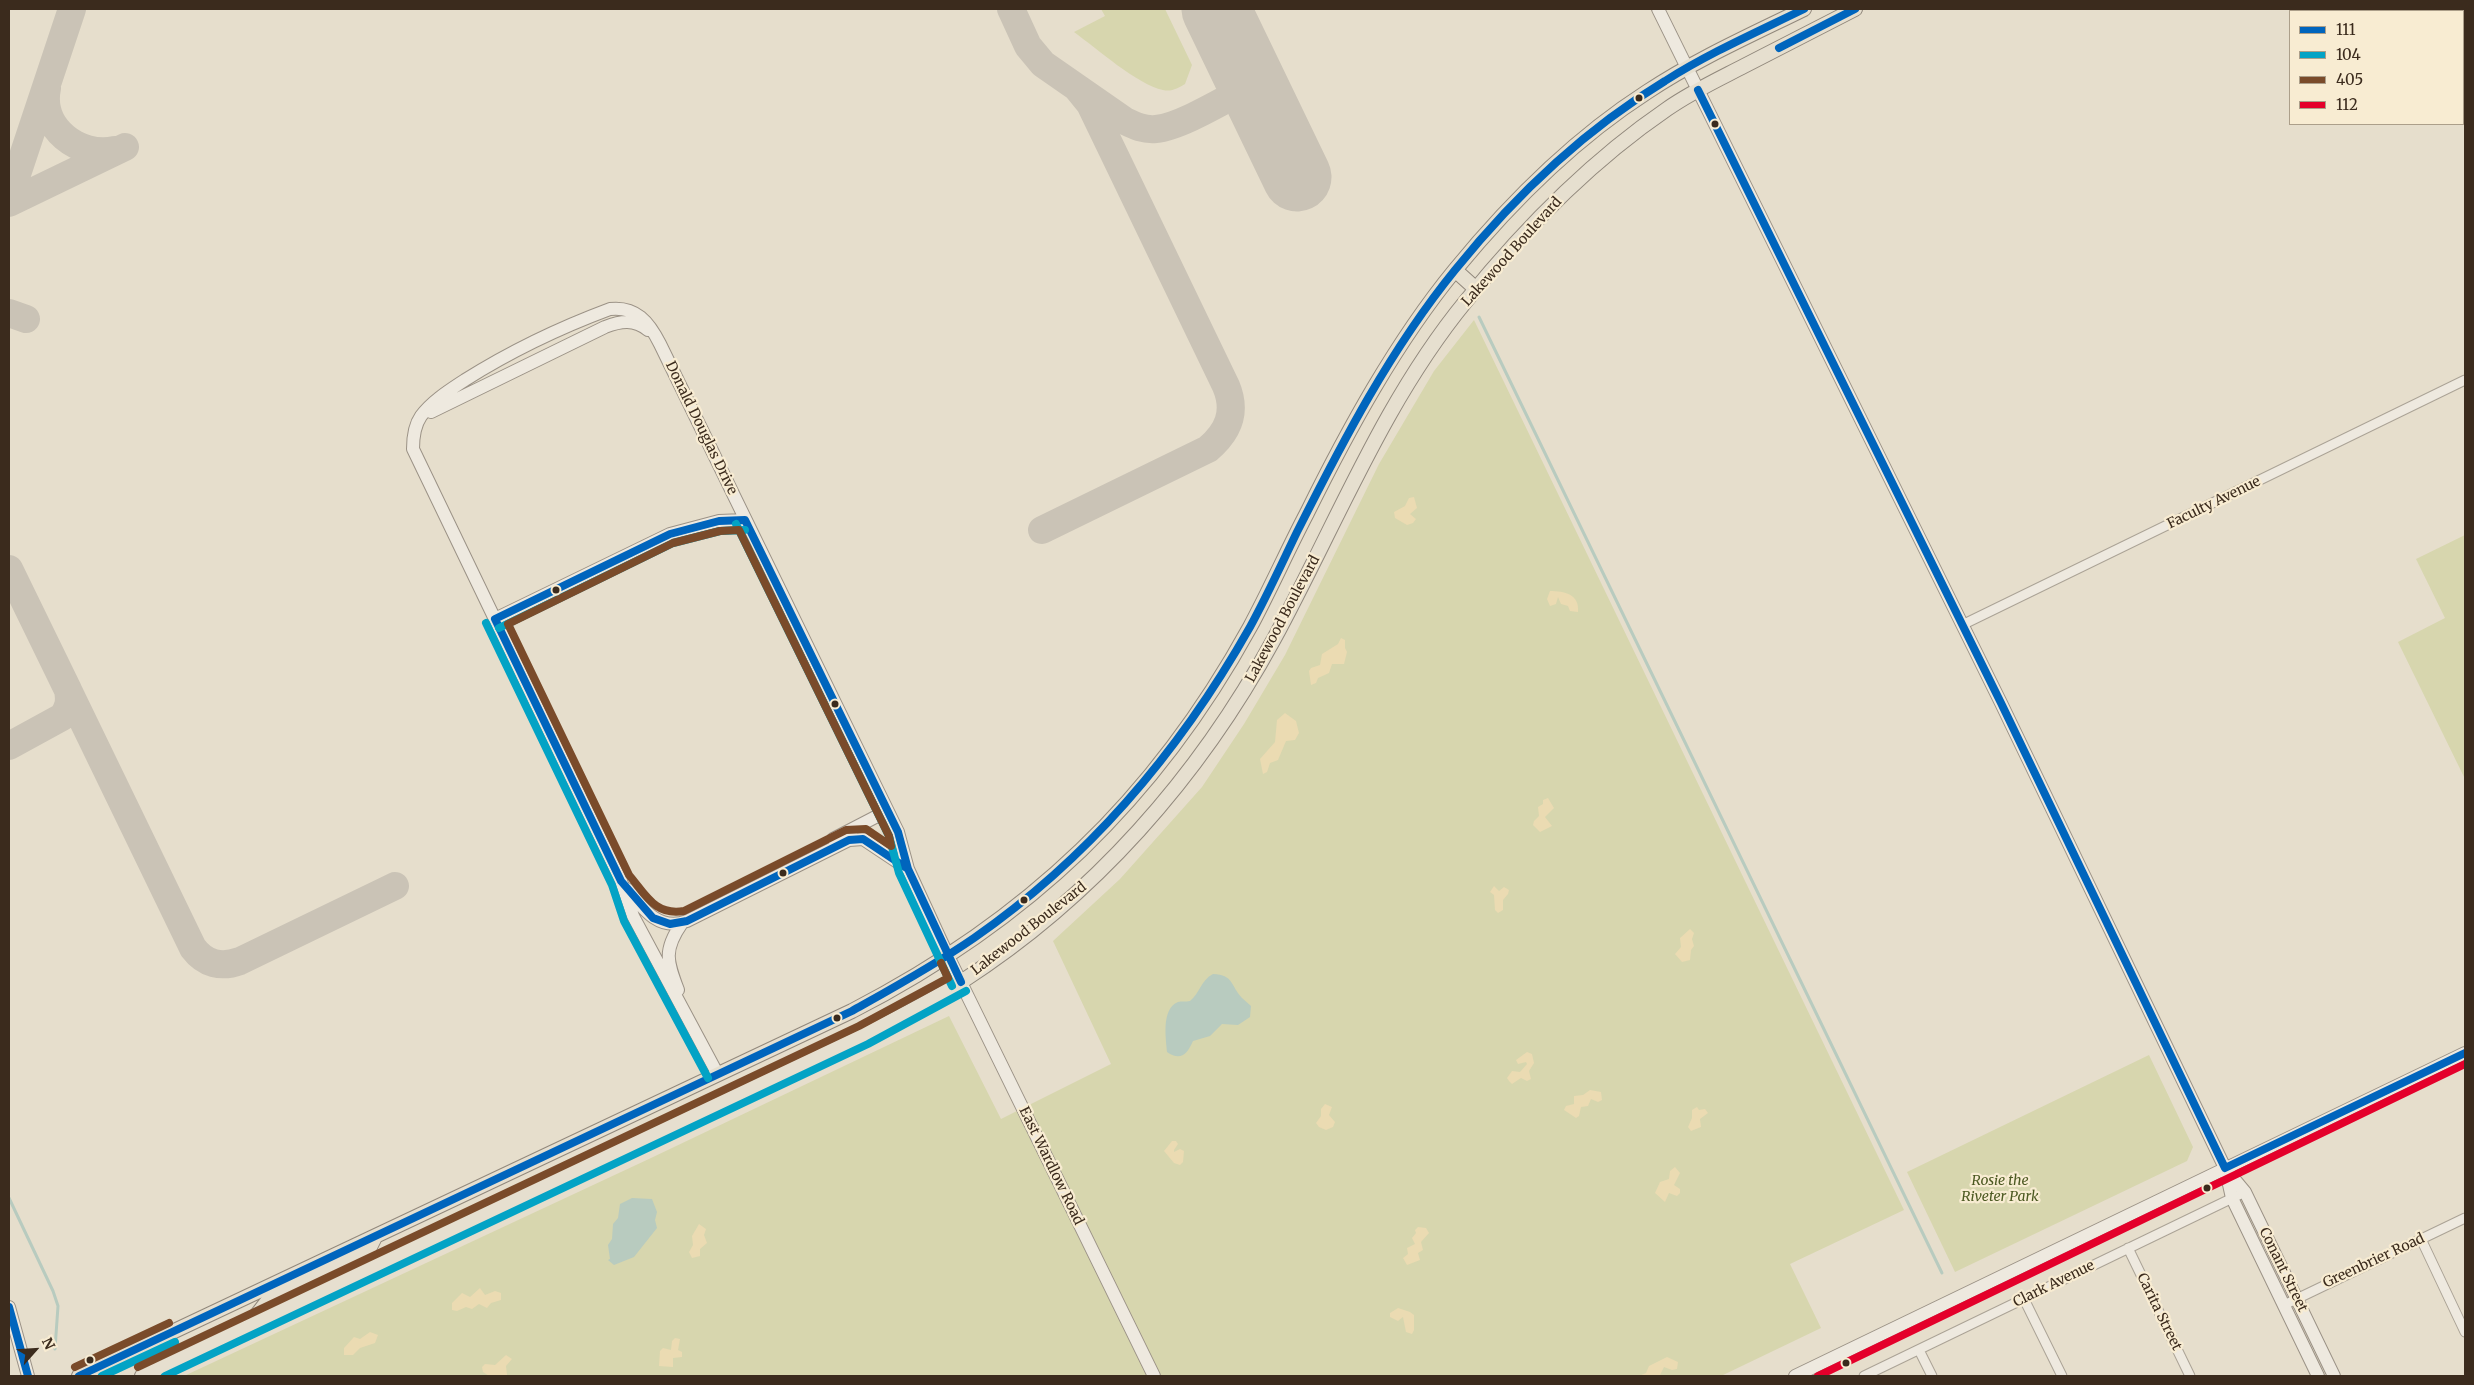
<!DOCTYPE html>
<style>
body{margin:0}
#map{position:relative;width:2474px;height:1385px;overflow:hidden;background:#e6decc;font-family:Merriweather,serif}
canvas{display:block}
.frame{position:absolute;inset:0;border:10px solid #3b2b1d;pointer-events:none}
.legend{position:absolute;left:2289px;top:10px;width:175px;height:115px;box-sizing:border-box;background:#f8ecd2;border:1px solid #ac9f8a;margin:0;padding:6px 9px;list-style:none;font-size:15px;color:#3b2b1d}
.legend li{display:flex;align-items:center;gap:10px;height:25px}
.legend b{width:25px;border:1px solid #ac9f8a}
.north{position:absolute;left:10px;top:1325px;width:50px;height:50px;-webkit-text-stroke:4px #f8ecd2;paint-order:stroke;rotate:64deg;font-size:14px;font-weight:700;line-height:20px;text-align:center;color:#3b2b1d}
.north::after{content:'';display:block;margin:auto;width:18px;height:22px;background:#3b2b1d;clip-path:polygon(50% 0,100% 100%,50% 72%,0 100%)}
</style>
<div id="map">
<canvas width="2474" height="1385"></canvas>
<div class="frame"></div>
<ul class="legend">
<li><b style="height:6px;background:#0065bd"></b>111</li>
<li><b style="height:6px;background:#03a3c5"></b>104</li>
<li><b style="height:6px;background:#7a4b2a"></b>405</li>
<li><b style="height:6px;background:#e4002b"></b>112</li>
</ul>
<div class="north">N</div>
</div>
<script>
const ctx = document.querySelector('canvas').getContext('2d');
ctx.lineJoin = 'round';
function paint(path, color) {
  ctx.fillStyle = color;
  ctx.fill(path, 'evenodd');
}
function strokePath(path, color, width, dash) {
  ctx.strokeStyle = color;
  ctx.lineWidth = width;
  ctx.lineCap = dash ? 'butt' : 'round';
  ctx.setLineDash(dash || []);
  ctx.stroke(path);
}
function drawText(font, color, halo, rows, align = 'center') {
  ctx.font = font + ' Merriweather,serif';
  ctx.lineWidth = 4.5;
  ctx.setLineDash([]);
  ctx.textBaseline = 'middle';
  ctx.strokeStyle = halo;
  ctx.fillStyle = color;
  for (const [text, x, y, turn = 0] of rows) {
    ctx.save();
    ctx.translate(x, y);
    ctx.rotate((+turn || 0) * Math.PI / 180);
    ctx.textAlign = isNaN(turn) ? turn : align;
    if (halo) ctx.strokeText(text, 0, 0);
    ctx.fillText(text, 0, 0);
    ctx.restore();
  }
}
paint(new Path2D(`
 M1101 9H1165L1192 65 1185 84C1178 88 1172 92 1163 90 1138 85 1096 48 1074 32L1105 16Z
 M1474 320 1904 1210 1790 1264 1821 1328 1721 1376H184L651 1158 949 1016 1001 1119 1111 1064 1053 941 1120 879 1202 787 1244 724 1285 655 1379 464 1434 371Z
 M2465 535V779L2398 642 2445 618 2416 559Z
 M2149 1055 2193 1147 2187 1161 1955 1272 1907 1172Z`), '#d7d6ae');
paint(new Path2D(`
 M1414 497 1417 508 1410 514 1416 519 1413 523 1407 525 1395 518 1394 512 1405 506 1409 498Z
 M1550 591C1564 591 1580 594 1578 612L1570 611 1568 606 1561 604 1558 597 1556 604 1550 606 1547 599Z
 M1341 638 1345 640V648L1347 652 1344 664H1332L1329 673 1318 678 1316 683 1311 685 1309 671 1311 668 1320 665 1322 654 1338 644Z
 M1285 713 1296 721 1299 733 1295 740 1286 741 1278 760 1270 763 1267 772 1263 774 1260 759 1275 742 1277 720Z
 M1548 798 1554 808 1545 817 1552 826 1540 832 1533 825 1534 821 1539 816 1538 807 1543 804V800Z
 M1494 886 1499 891 1504 887 1509 890 1508 894 1503 900V910L1498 913 1495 910 1494 895 1490 892Z
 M1690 929 1694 933 1692 939 1694 946 1691 950 1690 960 1682 962 1675 954 1681 947 1680 938Z
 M1527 1052 1532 1054 1534 1063 1529 1071 1531 1079 1527 1081 1521 1078 1512 1084 1509 1081 1507 1078 1512 1071 1520 1072 1527 1064 1526 1062 1518 1064 1516 1060Z
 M1590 1090 1601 1092 1602 1100 1598 1102 1591 1099 1588 1106 1581 1107 1579 1116 1576 1118 1564 1110 1566 1106 1574 1104V1096L1583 1095Z
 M1325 1104 1332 1107 1329 1115 1335 1122 1333 1127 1326 1130 1319 1127 1316 1123 1321 1116V1109Z
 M1697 1107 1699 1110 1705 1109 1708 1113 1700 1119 1701 1127 1691 1131 1688 1127 1692 1118V1110Z
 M1172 1141H1176L1178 1144 1174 1150V1152L1180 1149 1184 1151 1183 1162 1180 1165 1174 1163 1164 1151Z
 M1675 1167 1680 1173 1674 1185 1680 1189V1193L1677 1196 1669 1193 1665 1202 1655 1193 1660 1182 1669 1179 1670 1171Z
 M699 1224 706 1229 704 1235 707 1243 700 1249V1256L692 1258 689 1252 693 1245 692 1236Z
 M1418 1227 1426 1228 1429 1233 1421 1242 1423 1250 1418 1253 1420 1260 1407 1265 1403 1258 1408 1254 1407 1248 1415 1244 1412 1238 1416 1233 1415 1230Z
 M480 1288 485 1295 495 1291 501 1293V1300L491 1303 487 1308 479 1304 472 1309 466 1307 457 1311 452 1310V1303L462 1293 470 1297Z
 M1398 1308 1410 1312 1414 1315V1330L1412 1334 1406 1332 1403 1317 1398 1321 1390 1317V1313Z
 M370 1332 378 1335 375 1343 360 1348 353 1355H344V1348L354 1337 360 1339Z
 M675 1338 680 1339 678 1350 682 1352V1357L673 1358V1367L659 1366 660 1351 663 1348 671 1350 672 1341Z
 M506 1355 512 1359 506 1366 507 1375 489 1376 483 1372 482 1367 485 1364 495 1365Z
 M1667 1357 1678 1362 1677 1369 1672 1370 1664 1367 1660 1375 1639 1376 1646 1373 1649 1366Z`), '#ebdbb2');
paint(new Path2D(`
 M1213 974C1234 975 1230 985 1242 998 1245 1001 1248 1003 1251 1006L1250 1017 1238 1025 1222 1024 1210 1036 1193 1041C1187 1055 1180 1061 1167 1052 1166 1038 1161 1009 1178 1002 1181 1001 1186 1002 1190 1001 1200 993 1201 980 1213 974Z
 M632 1198 652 1199 657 1212 655 1220 657 1228 634 1257 614 1265 608 1260 610 1259 608 1245 612 1239 613 1224 618 1218 620 1204Z`), '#b8cbbf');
strokePath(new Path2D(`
 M1479 317 1942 1273
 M9 1198 53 1291 58 1306 55 1349`), '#b8cbbf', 3);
strokePath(new Path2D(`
 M1011 9 1028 46 1043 64 1125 121C1135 126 1144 130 1156 129 1181 127 1229 97 1253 85
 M47 88C39 128 79 158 115 150
 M9 198 72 9
 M9 203 125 147
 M9 313 26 319
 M1042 530 1208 449C1228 432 1237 412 1226 386L1090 104 1077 88
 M9 569 68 690C70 701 69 708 62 717L9 746
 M68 690 193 948C205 964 221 968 240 961L395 886`), '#cac3b6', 28);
strokePath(new Path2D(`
 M1216 9 1297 177`), '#cac3b6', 69);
const street = new Path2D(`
 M1962 625 2465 380
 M2421 1239 2465 1332
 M2128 1248 2190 1376
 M2024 1299 2062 1376
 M2284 1305 2465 1218
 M1919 1350 1932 1376
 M1864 1376 2245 1192`);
const secondary = new Path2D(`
 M1658 9 2001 703 2225 1168 2245 1192 2334 1376
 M431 412 605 327C621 321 634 319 648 330
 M495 619 670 534 719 521 745 520
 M833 839 887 811
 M627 889C643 909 659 932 687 921L849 840 863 839 908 869
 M678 990C667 961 663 950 682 923
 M717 1073 633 916 621 881 413 449C413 438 414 426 421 416 432 401 450 390 465 380 511 351 559 328 610 309 636 306 649 322 660 344L898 832 908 869 948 956 1154 1376
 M2226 1171 2232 1198 2318 1376
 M9 1307 28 1376
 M1795 1376 2465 1053`);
const primary = new Path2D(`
 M1455 270 1476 289
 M249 1325 266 1303 362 1257 368 1251 375 1237
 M79 1376 852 1011C1027 921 1155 800 1250 627 1270 590 1287 551 1307 513 1348 430 1396 342 1455 270 1510 203 1574 139 1647 92 1697 59 1751 35 1804 9
 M142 1376 864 1035C897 1018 930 1002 961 982 1093 897 1199 777 1274 639 1336 525 1383 402 1466 301 1524 229 1591 161 1667 109 1691 92 1719 79 1744 66 1781 47 1818 28 1855 9`);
strokePath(street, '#aba396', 11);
strokePath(secondary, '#9b9286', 14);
strokePath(primary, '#91887c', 16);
strokePath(street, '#eee9df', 9);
strokePath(secondary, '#eee9df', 12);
strokePath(primary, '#e6dfcf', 14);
strokePath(new Path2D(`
 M1779 48 1855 9
 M1698 90 2001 703 2225 1168 2465 1053
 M745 520 898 832 908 869 863 839 849 840 687 921 670 924 653 918 621 881 495 619 670 534 719 521Z
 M908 869 961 982
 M9 1307 28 1376
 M79 1376 852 1011C893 988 935 965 974 938 1089 858 1181 749 1250 627 1267 596 1282 563 1297 532 1343 441 1390 350 1455 270 1514 197 1584 130 1665 81 1709 53 1757 32 1804 9`), '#0065bd', 8);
strokePath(new Path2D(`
 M736 524 889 836 899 873 952 986
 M486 623 612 885 624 921 708 1078
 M499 628 673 543 720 531 745 530
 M102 1376 175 1342
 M165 1376 868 1044 966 991`), '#03a3c5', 8);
strokePath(new Path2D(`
 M739 530 889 836 891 846 866 829 846 830 684 911C655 916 646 895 629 875L508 624 673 543 720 531Z
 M75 1367 169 1323
 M138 1367 859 1026 948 978 941 963`), '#7a4b2a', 8);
strokePath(new Path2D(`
 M1818 1376 2465 1064`), '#e4002b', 8);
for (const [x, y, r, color] of [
 [1639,98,4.5,"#3b2b1d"],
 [1715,124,4.5,"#3b2b1d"],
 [556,590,4.5,"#3b2b1d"],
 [835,704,4.5,"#3b2b1d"],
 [783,873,4.5,"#3b2b1d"],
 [1024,900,4.5,"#3b2b1d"],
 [837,1018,4.5,"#3b2b1d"],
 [2207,1188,4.5,"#3b2b1d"],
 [90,1360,4.5,"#3b2b1d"],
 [1846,1363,4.5,"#3b2b1d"]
]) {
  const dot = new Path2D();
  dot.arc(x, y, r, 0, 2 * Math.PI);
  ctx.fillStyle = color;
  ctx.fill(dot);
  strokePath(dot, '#f8ecd2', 2);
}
drawText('14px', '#3b2b1d', '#f8ecd2', [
 ["Lakewood Boulevard",1512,252,-48],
 ["Donald Douglas Drive",701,428,64],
 ["Faculty Avenue",2214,503,-26],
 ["Lakewood Boulevard",1283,619,-62],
 ["Lakewood Boulevard",1029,929,-38],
 ["East Wardlow Road",1051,1166,64],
 ["Greenbrier Road",2374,1261,-25],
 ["Conant Street",2283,1270,64],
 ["Clark Avenue",2054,1284,-26],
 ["Carita Street",2159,1312,64]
]);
drawText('italic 14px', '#4c5922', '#f8ecd2', [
 ["Rosie the",2000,1181],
 ["Riveter Park",2000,1197]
]);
</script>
